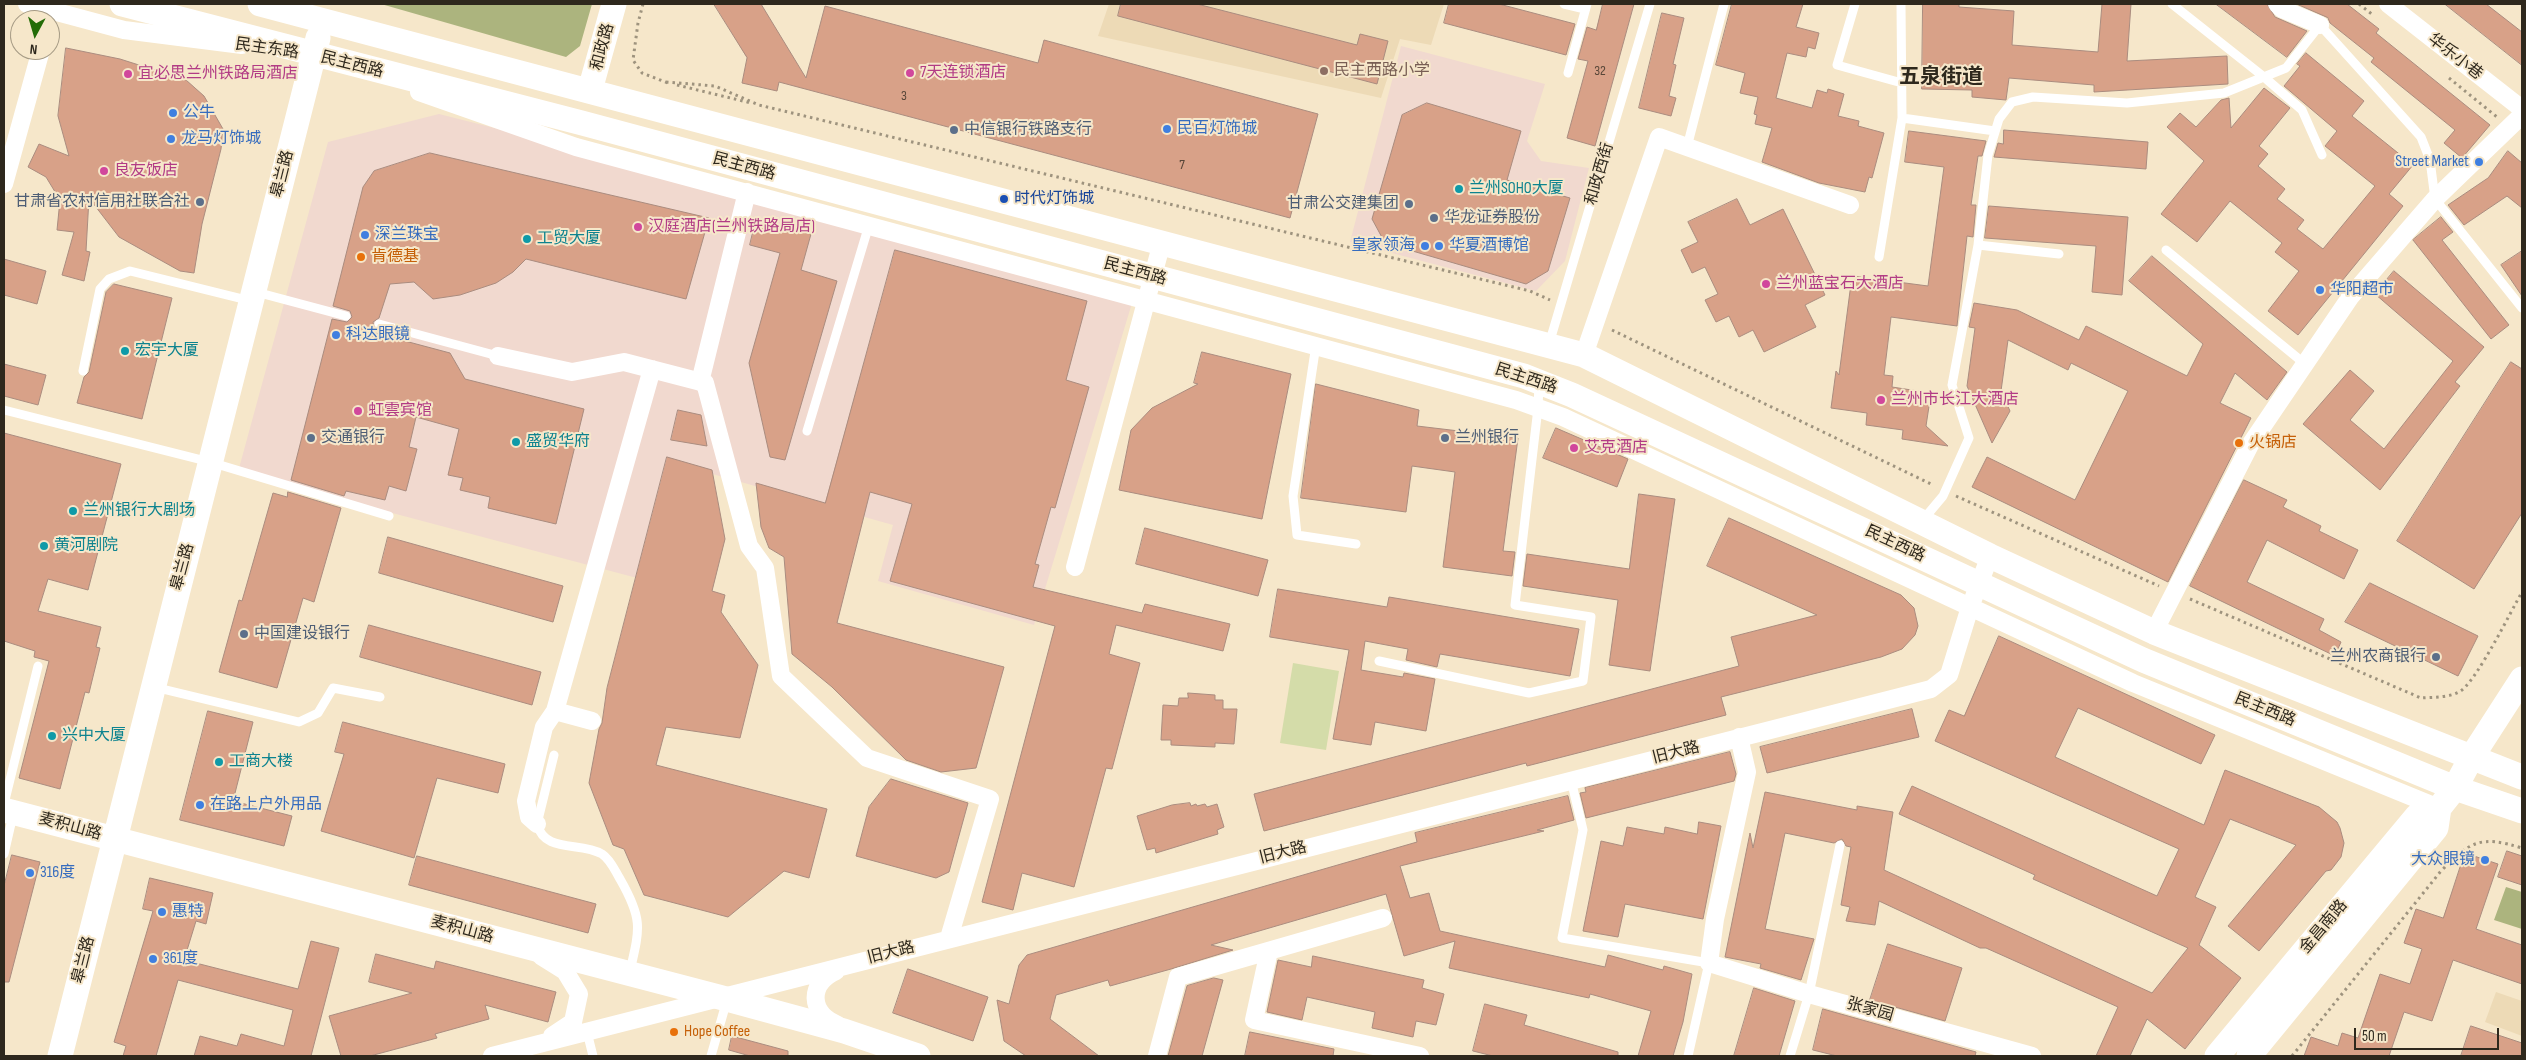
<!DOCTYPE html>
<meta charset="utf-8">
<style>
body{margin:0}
#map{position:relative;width:2526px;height:1060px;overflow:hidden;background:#f6e7ca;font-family:"Sofia Sans Condensed",sans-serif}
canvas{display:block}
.frame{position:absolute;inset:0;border:5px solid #2e281d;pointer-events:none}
.north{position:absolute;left:10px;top:10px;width:50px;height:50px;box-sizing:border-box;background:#f6e7ca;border:1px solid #a69b85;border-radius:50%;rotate:186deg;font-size:14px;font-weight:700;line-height:20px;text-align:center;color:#2e281d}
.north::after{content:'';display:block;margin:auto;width:18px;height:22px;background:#246c08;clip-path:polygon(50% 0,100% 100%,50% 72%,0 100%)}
.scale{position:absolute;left:2354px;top:1028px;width:145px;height:22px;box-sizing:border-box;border:2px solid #2e281d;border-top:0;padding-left:6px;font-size:15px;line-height:18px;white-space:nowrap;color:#2e281d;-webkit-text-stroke:4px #f6e7ca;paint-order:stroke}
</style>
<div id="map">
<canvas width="2526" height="1060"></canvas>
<div class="frame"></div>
<div class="north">N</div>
<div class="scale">50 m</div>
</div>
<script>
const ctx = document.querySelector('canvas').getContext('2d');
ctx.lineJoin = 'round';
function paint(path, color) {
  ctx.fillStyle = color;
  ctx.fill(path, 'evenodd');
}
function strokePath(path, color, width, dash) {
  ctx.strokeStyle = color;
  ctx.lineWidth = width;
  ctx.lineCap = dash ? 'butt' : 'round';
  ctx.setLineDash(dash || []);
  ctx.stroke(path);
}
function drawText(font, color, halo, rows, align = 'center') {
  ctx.font = font + ' "Sofia Sans Condensed","Noto Sans SC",sans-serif';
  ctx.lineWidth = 4;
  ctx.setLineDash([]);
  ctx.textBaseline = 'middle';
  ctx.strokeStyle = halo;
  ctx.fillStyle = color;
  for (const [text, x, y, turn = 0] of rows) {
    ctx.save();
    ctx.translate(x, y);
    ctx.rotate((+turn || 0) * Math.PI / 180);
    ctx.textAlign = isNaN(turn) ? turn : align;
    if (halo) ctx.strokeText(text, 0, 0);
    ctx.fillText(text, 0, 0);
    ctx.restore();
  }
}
paint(new Path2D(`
 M1401 46 1545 84 1527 141 1541 161 1589 168 1565 261 1536 291 1350 242Z
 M439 114 1136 290 1034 625 878 581 893 525 670 462 637 578 238 472 328 142Z`), '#f1d9cf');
paint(new Path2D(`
 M1109 4H1444L1431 45 1400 39 1381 98 1098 36Z
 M2496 992 2522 1001V1036L2485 1022Z`), '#eddab6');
paint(new Path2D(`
 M1293 663 1339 671 1326 750 1280 743Z`), '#d4dca9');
paint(new Path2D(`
 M381 4H592L580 46 566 57Z
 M2506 887 2522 892V929L2494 920Z`), '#acb47e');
const building = new Path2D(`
 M714 4H761L806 78 825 6 1038 63 1044 40 1318 114 1290 218 779 82 777 91 742 83 747 58Z
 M1121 4H1197L1357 45 1360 34 1388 41 1377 84 1118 16Z
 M1449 4H1499L1575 24 1566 55 1444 23Z
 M1603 4H1634L1595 146 1567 138 1588 61 1578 59 1587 27 1596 30Z
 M1732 4H1803L1796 27 1819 33 1815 49 1808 47 1806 57 1787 53 1776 98 1812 108 1817 90 1827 93 1828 89 1844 94 1838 116 1859 121 1858 126 1884 133 1872 178 1869 177 1865 192 1819 183 1762 162 1772 128 1755 124 1757 115 1754 114 1758 97 1740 93 1745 73 1716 65Z
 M1923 4H1959V7L2014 11 2012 45 2098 52 2102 4H2131L2127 61 2227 56 2228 84 2094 92V85L2009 78 2006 100 1972 97V90L1922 89Z
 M2216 4H2267L2275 17 2307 31 2287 57Z
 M2297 4H2347L2379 29 2376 33 2490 125 2462 158 2444 143 2455 130 2371 62 2374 58 2330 23 2328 18Z
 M2445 4H2486L2522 32V65Z
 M1662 13 1684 18 1673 64 1676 65 1669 96 1676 98 1671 116 1639 108Z
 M66 48 120 59 186 80 204 96 223 129 221 149 202 224 194 273 180 271 119 237 89 198 86 251 90 252 84 281 62 275 74 232 57 230 60 200 46 177 28 167 39 144 69 156 58 116Z
 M2306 53 2364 101 2352 116 2413 165 2389 194 2403 206 2298 335 2268 311 2299 271 2275 252 2282 243 2230 201 2197 242 2161 214 2204 161 2167 127 2180 113 2196 127 2221 100 2229 98 2231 128 2264 88 2290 108 2259 146 2268 154 2258 166 2285 189 2277 199 2304 220 2297 229 2323 249 2375 186 2325 146 2337 131 2284 86 2300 66 2297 64Z
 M1427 103 1521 131 1507 180 1570 198 1548 271 1526 284 1385 243 1372 219 1402 115Z
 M2004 130 2148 142 2146 169 1994 157 1998 143 2003 144Z
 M1909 131 1986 141 1982 156H1978L1971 205H1976L1973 237 1967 236 1957 326 1891 317 1884 375 1893 376 1892 387 1931 393 1926 426 1948 446 1902 439 1903 430 1866 425 1867 413 1831 408 1836 371 1839 375 1852 276 1928 286 1944 167 1905 162Z
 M2508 151 2522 163V208L2507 196 2464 225 2448 205 2488 178Z
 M430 153 709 218 686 299 526 259 513 272 496 283 460 295 433 299 414 282 390 284 379 318 373 322 375 333 450 353 465 379 584 409 556 524 488 508 490 497 460 490 463 478 448 475 459 429 416 417 409 447 417 449 406 491 389 486 385 500 346 491 344 496 291 480 332 319 347 322 352 317 350 311 333 306 363 187 374 171Z
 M1737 199 1750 225 1783 209 1825 295 1805 305 1816 327 1764 352 1753 330 1739 337 1729 316 1716 322 1705 300 1718 294 1705 267 1692 273 1681 250 1698 242 1688 222Z
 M1989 206 2128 217 2122 295 2092 292 2096 246 1985 238Z
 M2441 217 2453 232 2442 240 2509 325 2491 339 2413 240Z
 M756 220 811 234 801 270 837 281 785 460 770 457 749 363 780 253 750 245Z
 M895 250 1087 301 1066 380 1089 387 1055 508 1051 507 1035 564 1039 565 1033 587 1142 613 1145 604 1230 624 1223 651 1116 625 1109 654 1140 663 1112 769 1106 768 1074 887 1022 873 1013 910 982 902 1055 626 890 581 912 504 870 492 837 623 1004 667 976 768 941 772 906 760 832 687 792 654 784 557 769 548 761 527 756 483 825 503Z
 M2522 251V296L2501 265Z
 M2152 256 2287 372 2267 400 2235 373 2220 403 2251 418 2168 582 1972 487 1987 457 2075 500 2128 391 2071 363 2068 370 2008 340 2001 391 2010 411 1992 443 1967 386 1975 328 1969 327 1974 303 2017 310 2079 340 2086 326 2187 376 2203 344 2129 281Z
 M4 259 46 271 37 304 4 295Z
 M2394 271 2484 347 2455 382 2460 386 2380 490 2303 424 2350 370 2374 391 2350 420 2384 449 2453 361 2375 294Z
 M114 284 172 298 142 419 77 403 84 377 89 372 106 292Z
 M1202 352 1291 374 1262 519 1119 490 1131 430 1152 408 1198 384 1194 383Z
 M2511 362 2522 369V513L2474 589 2397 541Z
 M4 364 46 375 38 405 4 396Z
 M1316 384 1419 410 1417 426 1518 438 1503 551 1515 552 1512 576 1443 567 1455 472 1412 466 1406 512 1301 498Z
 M678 410 701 415 707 446 671 440Z
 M1556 428 1628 459 1617 487 1543 458Z
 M4 433 121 464 88 590 48 579 38 611 101 627 96 647 100 648 89 693 85 692 60 789 19 778 49 661 34 657 35 651 4 641Z
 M667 457 712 470 725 539 712 591 725 595 721 612 758 665 740 738 666 727 656 765 827 809 809 878 784 871 728 917 644 895 624 849 613 845 589 783 599 729 602 723 607 688Z
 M2244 480 2287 500 2283 507 2321 526 2319 531 2358 550 2344 579 2267 540 2247 582 2324 619 2319 630 2341 642 2335 656 2190 586Z
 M288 492 341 508 314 602 303 598 277 688 219 672 239 600 242 601 273 493 287 497Z
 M1639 494 1675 499 1650 671 1609 665 1618 600 1523 586 1527 554 1629 569Z
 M1729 518 1901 595 1914 608 1918 626 1915 635 1902 649 1881 657 1721 697 1726 715 1527 766 1526 763 1264 831 1254 794 1739 666 1731 637 1817 615 1707 566Z
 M1145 528 1268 560 1258 596 1136 564Z
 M388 537 563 586 553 622 379 573Z
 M2370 583 2478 636 2458 676 2345 622Z
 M1278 589 1387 607 1389 597 1579 629 1570 676 1440 654 1437 667 1406 660 1408 649 1365 641 1361 670 1403 677 1404 673 1435 679 1426 731 1375 722 1371 745 1333 739 1349 650 1270 637Z
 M369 625 541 672 532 705 360 657Z
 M1999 636 2215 735 2201 764 2078 708 2055 757 2204 825 2225 770 2319 807 2337 822 2340 828 2344 843 2341 857 2331 870 2326 871 2259 951 2228 926 2296 845 2230 819 2195 897 2216 907 2199 945 2241 978 2185 1049 2147 1019 2130 1056H2096L2118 1007 1986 948H1980L1879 901 1875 925 1846 921 1850 907 1841 905 1851 847 1846 846 1842 839 1834 843 1785 833 1765 929 1814 939 1801 980 1760 968 1761 964 1725 957 1750 833 1753 848 1765 792 1857 810V806L1893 812 1884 870 2152 993 2188 948 2033 879 2035 875 1899 814 1912 786 2157 896 2179 849 1935 741 1949 710 1964 716Z
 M1188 693 1215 695V700H1223V709H1237L1234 744 1215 743V747L1171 745V740H1161L1163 705 1178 706 1179 698H1188Z
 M1912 709 1919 737 1767 773 1760 747Z
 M208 711 253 722 233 801 292 816 284 846 180 820Z
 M343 722 505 764 498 793 437 778 414 858 321 831 344 754 335 752Z
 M1730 752 1736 774 1734 781 1586 818 1580 793 1586 792 1585 788Z
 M891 779 968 803 949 872 936 878 856 856 869 807Z
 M1568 796 1574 820 1537 830 1544 831 1400 866 1410 898 1429 893 1440 931 1605 967 1608 955 1663 970 1664 966 1692 974 1683 1022 1673 1056H1638L1651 1011 1590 994 1589 998 1449 968 1455 941 1404 956 1386 894 1211 945 1233 950 1171 969 1110 986 1108 980 1056 995 1050 1019 1099 1056H1026L1004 1041 997 1000 1009 1004 1019 965 1027 955 1417 842 1415 833Z
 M1190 803 1191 806 1196 804 1197 806 1205 804 1207 807 1217 804 1224 827 1217 830 1218 834 1156 853 1155 848 1147 850 1137 816 1172 805Z
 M1699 822 1721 826 1703 919 1625 904 1618 937 1583 931 1601 841 1623 846 1627 827 1664 834 1665 827 1697 834Z
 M2507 851 2522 856V885L2498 877Z
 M2465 853 2498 864 2476 929 2522 945V984L2453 960 2432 1021 2404 1012 2389 1056H2304L2311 1037 2338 1046 2342 1033 2358 1038 2380 974 2410 984 2422 949 2404 943 2416 909 2443 918Z
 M12 855 40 862 9 982H4V886Z
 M417 856 596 904 588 933 409 885Z
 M150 878 213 893 206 924 196 921 184 960 298 989 311 941 339 948 311 1056H194L200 1036 237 1046 241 1034 284 1046 293 1010 178 980 156 1056H123L126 1046 114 1042 153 911 143 909Z
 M1888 944 1962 968 1945 1021 1870 1000Z
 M376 954 434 969 436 961 556 992 548 1022 485 1005 489 1019 435 1034 437 1038 370 1056H341L329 1016 412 993 369 982Z
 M1313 956 1424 980 1422 988 1444 994 1436 1025 1416 1021 1413 1037 1372 1028 1375 1012 1307 997 1302 1020 1267 1012 1278 960 1311 967Z
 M908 969 988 997 973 1041 893 1013Z
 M1214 978 1223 980 1202 1056H1168L1187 986Z
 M1754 988 1795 1001 1779 1056H1734Z
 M1485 1004 1527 1015 1524 1025 1618 1052V1056H1493L1473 1051Z
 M1823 1009 1976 1052 1975 1056H1837L1813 1050Z
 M2471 1026 2522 1043V1056H2461Z
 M1250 1032 1334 1049 1333 1056H1245Z
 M732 1036 788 1051V1056H750L729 1050Z`);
paint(building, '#d8a188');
strokePath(building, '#aa8c7f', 1);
strokePath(new Path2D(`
 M643 4 638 23 633 60 642 73 668 83
 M2359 4 2373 15
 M2449 78 2497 117
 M666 82 715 86 759 105 1530 291 1550 300
 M677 85 751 103
 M1612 330 1933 485
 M1956 496 2159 586
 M2190 599 2421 698C2434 697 2451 698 2462 690 2479 676 2510 613 2522 592
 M2292 1056 2441 871C2471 841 2480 835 2522 848`), '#9e937e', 3, [2.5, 4]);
strokePath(new Path2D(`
 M1564 4 1585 9
 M1855 4 1837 65 1902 83
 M2172 4 2264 77 2302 110 2322 155
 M1568 73 1587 4
 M1902 118 1995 131
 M1687 147 1724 4
 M2166 250 2305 364
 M2059 254 1978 245 1988 155 1999 119 2012 102 2033 97 2127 103 2224 93 2286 68 2320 25 2421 137 2430 160 2435 199 2522 308
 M1879 257 1902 118 1901 4
 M256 292 346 316
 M379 324 498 356
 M1549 344 1650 4
 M1316 345 1293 496 1297 535 1356 544
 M83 371 100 289 109 279 130 271 251 301
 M4 410 210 462 389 516
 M807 431 869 225
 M1922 521 1943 496 1969 438 1952 385 1978 245
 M1379 661 1529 693 1583 681 1591 617 1515 605 1538 408 1539 384
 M154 687 299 722 318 713 333 688 380 697
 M554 755 537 824C545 854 580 841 602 854 611 860 615 871 620 879 643 919 640 928 630 971
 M1571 780 1583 830 1562 938 1709 963 1688 1056
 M4 804 38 666
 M4 854 13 815
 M587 1032 593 1056
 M711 1056 727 1000
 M1790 1056 1809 994 1840 845`), '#fff', 9);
strokePath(new Path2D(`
 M27 4 124 30 242 45
 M2277 4 2282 9 2320 25
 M2388 4 2522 109
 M419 92 576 147 1516 400 1563 417 2133 683 2439 808
 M4 184 41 50
 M1584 355 1659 137 1850 205
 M498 356 572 372 624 362 705 383 749 546 765 568 781 676 867 758 990 799 949 938
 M700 382 747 192
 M1075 567 1162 242
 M2154 632 2250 445 2351 296 2435 199 2522 115
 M555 711 592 721
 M1739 737 1747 772 1715 919 1709 963 1809 994 2032 1056
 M537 824 529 817 526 801 544 727 555 711 652 369
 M1269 951 1254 1020 1420 1056
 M541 956 565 971 579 994 573 1022 552 1036
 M836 971C808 984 809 1013 838 1025
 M492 1056 1931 689 1949 675 1970 607 1990 556
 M1157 1056 1178 977 1383 918`), '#fff', 18);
strokePath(new Path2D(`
 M122 4 582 123 1524 376 1572 395 2143 660 2455 788 2522 811
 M260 4 1584 355 1990 556 2154 632 2522 777
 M590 90 614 4
 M4 810 719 997 844 1031 918 1056
 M60 1056 318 38
 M2217 1056 2417 816 2439 808 2455 788 2471 758 2522 679
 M2249 1056 2436 828 2439 808`), '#fff', 25);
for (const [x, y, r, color] of [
 [1324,71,5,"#8d6e63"],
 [910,73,5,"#d1479c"],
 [128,74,5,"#d1479c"],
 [173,113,5,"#3f7fe0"],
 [1167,129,5,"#3f7fe0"],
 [954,130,5,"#5c6f8a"],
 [171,139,5,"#3f7fe0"],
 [2479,162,5,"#3f7fe0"],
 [104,171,5,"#d1479c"],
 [1459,189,5,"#0f9aa8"],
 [1004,199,5,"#1a4fb4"],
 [200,202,5,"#5c6f8a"],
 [1409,204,5,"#5c6f8a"],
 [1434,218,5,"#5c6f8a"],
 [638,227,5,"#d1479c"],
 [365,235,5,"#3f7fe0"],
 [527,239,5,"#0f9aa8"],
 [1425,246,5,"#3f7fe0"],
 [1439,246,5,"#3f7fe0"],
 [361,257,5,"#e8710a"],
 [1766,284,5,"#d1479c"],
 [2320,290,5,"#3f7fe0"],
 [336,335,5,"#3f7fe0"],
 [125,351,5,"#0f9aa8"],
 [1881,400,5,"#d1479c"],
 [358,411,5,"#d1479c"],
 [311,438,5,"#5c6f8a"],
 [1445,438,5,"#5c6f8a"],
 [516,442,5,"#0f9aa8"],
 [2239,443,5,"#e8710a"],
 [1574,448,5,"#d1479c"],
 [73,511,5,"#0f9aa8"],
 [44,546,5,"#0f9aa8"],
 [244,634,5,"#5c6f8a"],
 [2436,657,5,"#5c6f8a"],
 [52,736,5,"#0f9aa8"],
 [219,762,5,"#0f9aa8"],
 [200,805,5,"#3f7fe0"],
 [2485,860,5,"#3f7fe0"],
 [30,873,5,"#3f7fe0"],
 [162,912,5,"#3f7fe0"],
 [153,959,5,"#3f7fe0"],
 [674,1032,5,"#e8710a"]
]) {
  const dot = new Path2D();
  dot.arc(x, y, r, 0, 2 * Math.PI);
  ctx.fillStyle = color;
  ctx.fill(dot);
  strokePath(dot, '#f6e7ca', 2);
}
drawText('14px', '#584638', null, [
 ["32",1600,71],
 ["3",904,96],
 ["7",1182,165]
]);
drawText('16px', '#2e281d', '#f6e7ca', [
 ["和政路",603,47,-75],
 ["民主东路",267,49,8],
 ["华乐小巷",2455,57,38],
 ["民主西路",352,65,14],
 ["民主西路",744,167,15],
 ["皋兰路",283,174,-76],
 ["和政西街",1600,174,-74],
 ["民主西路",1135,272,15],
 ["民主西路",1526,379,18],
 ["民主西路",1895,544,25],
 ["皋兰路",183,567,-75],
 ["民主西路",2265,710,22],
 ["旧大路",1676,753,-14],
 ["麦积山路",70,827,15],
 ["旧大路",1283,853,-14],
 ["金昌南路",2324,927,-50],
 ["麦积山路",462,930,15],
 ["旧大路",891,953,-14],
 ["皋兰路",84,960,-76],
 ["张家园",1870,1010,16]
]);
drawText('16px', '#785e54', '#f6e7ca', [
 ["民主西路小学",1334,71]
], 'left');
drawText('16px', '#b23c85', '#f6e7ca', [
 ["7天连锁酒店",920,73],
 ["宜必思兰州铁路局酒店",138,74],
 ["良友饭店",114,171],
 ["汉庭酒店(兰州铁路局店)",648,227],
 ["兰州蓝宝石大酒店",1776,284],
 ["兰州市长江大酒店",1891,400],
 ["虹雲宾馆",368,411],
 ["艾克酒店",1584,448]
], 'left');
drawText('16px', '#366cbe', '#f6e7ca', [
 ["公牛",183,113],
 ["民百灯饰城",1177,129],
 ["龙马灯饰城",181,139],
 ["Street Market",2469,162,"right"],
 ["深兰珠宝",375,235],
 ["皇家领海",1415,246,"right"],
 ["华夏酒博馆",1449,246],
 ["华阳超市",2330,290],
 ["科达眼镜",346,335],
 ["在路上户外用品",210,805],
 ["大众眼镜",2475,860,"right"],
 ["316度",40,873],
 ["惠特",172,912],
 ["361度",163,959]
], 'left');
drawText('16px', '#4e5e75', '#f6e7ca', [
 ["中信银行铁路支行",964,130],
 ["甘肃省农村信用社联合社",190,202,"right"],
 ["甘肃公交建集团",1399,204,"right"],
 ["华龙证券股份",1444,218],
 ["交通银行",321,438],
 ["兰州银行",1455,438],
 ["中国建设银行",254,634],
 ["兰州农商银行",2426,657,"right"]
], 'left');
drawText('16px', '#0d838f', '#f6e7ca', [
 ["兰州SOHO大厦",1469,189],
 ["工贸大厦",537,239],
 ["宏宇大厦",135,351],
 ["盛贸华府",526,442],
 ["兰州银行大剧场",83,511],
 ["黄河剧院",54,546],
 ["兴中大厦",62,736],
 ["工商大楼",229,762]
], 'left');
drawText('16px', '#164399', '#f6e7ca', [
 ["时代灯饰城",1014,199]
], 'left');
drawText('16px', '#c56008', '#f6e7ca', [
 ["肯德基",371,257],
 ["火锅店",2249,443],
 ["Hope Coffee",684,1032]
], 'left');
drawText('bold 21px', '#2e281d', '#f6e7ca', [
 ["五泉街道",1941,78]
]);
</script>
